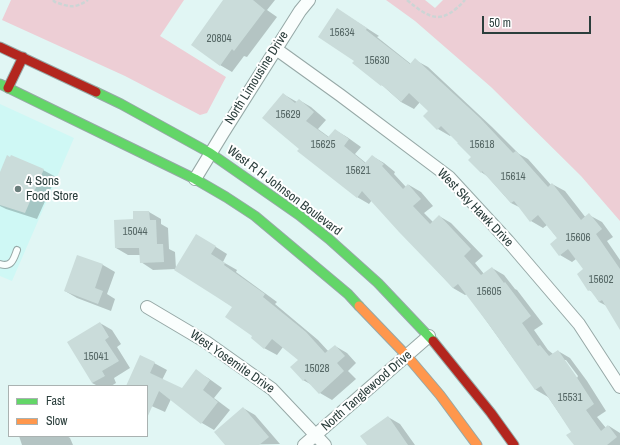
<!DOCTYPE html>
<style>
body{margin:0}
#map{position:relative;width:620px;height:445px;overflow:hidden;background:#e1f6f4;font-family:"Archivo Narrow",sans-serif}
canvas{display:block}
.legend{position:absolute;left:8px;top:385px;width:140px;height:52px;box-sizing:border-box;background:#fff;border:1px solid #aab2b1;margin:0;padding:5px 7px;list-style:none;font-size:12px;color:#2b3e3c}
.legend li{display:flex;align-items:center;gap:8px;height:20px}
.legend b{width:20px;border:1px solid #aab2b1}
.scale{position:absolute;left:482px;top:16px;width:109px;height:18px;box-sizing:border-box;border:2px solid #2b3e3c;border-top:0;padding-left:5px;font-size:12px;line-height:14px;white-space:nowrap;color:#2b3e3c;-webkit-text-stroke:3px #fff;paint-order:stroke}
</style>
<div id="map">
<canvas width="620" height="445"></canvas>
<ul class="legend">
<li><b style="height:5px;background:#63d668"></b>Fast</li>
<li><b style="height:5px;background:#ff974d"></b>Slow</li>
</ul>
<div class="scale">50 m</div>
</div>
<script>
const ctx = document.querySelector('canvas').getContext('2d');
ctx.lineJoin = 'round';
function paint(path, color) {
  ctx.fillStyle = color;
  ctx.fill(path, 'evenodd');
}
function strokePath(path, color, width, dash) {
  ctx.strokeStyle = color;
  ctx.lineWidth = width;
  ctx.lineCap = dash ? 'butt' : 'round';
  ctx.setLineDash(dash || []);
  ctx.stroke(path);
}
function drawText(font, color, halo, rows, align = 'center') {
  ctx.font = font + ' "Archivo Narrow",sans-serif';
  ctx.lineWidth = 4;
  ctx.setLineDash([]);
  ctx.textBaseline = 'middle';
  ctx.strokeStyle = halo;
  ctx.fillStyle = color;
  for (const [text, x, y, turn = 0] of rows) {
    ctx.save();
    ctx.translate(x, y);
    ctx.rotate((+turn || 0) * Math.PI / 180);
    ctx.textAlign = isNaN(turn) ? turn : align;
    if (halo) ctx.strokeText(text, 0, 0);
    ctx.fillText(text, 0, 0);
    ctx.restore();
  }
}
paint(new Path2D(`
 M0 104 74 138 12 281 0 276Z`), '#cff8f5');
paint(new Path2D(`
 M11 0H184L160 36 226 77 207 113 200 115 125 76 2 20Z
 M386 0H425L435 8 443 0H620V221L581 176 491 87 415 21Z`), '#edced5');
paint(new Path2D(`
 M223 0H275L267 10 277 17 247 57 244 56 232 72 220 65Z
 M337 9 379 36 377 37 411 64 415 60 428 67 492 127 519 154 528 159 551 185 552 184 565 191 586 218 589 215 602 222 613 237 607 241 620 260V328L607 306 599 302 593 292 589 290 585 269 576 259 572 262 560 255 558 239 547 225 543 228 531 221 521 208 511 203 487 176 481 172 472 157 451 135 450 136 438 129 430 111 420 102 414 109 401 102 355 61Z
 M283 94 297 102 299 100 311 107 326 120 318 129 329 137 335 130 347 137 361 147 355 154 366 163 372 156 384 163 395 172 394 174 406 187 409 185 421 192 433 206 424 213 433 222 439 216 451 223 483 256 475 263 484 274 492 268 504 275 515 289 517 290 543 324 534 330 548 350 553 354 558 351 570 358 587 381 606 411 597 417 606 428 609 426 620 433V445H575L572 432 548 397 536 390 467 294 465 295 453 288 372 200 369 204 357 197 300 149ZM564 360H566L578 376 577 378Z
 M11 158 43 170 56 177 37 219 6 209 0 206V175Z
 M149 212 161 219V224L168 228 169 249 175 252 176 269 208 242 227 254 223 262 237 270 236 272 277 302 275 304 318 340 329 352 335 346 347 353 356 363 348 371 356 379 332 400 320 393 312 385 303 380 300 360 283 347 277 355 264 348 254 336 233 307 176 269 153 270 141 262 140 255H128L116 248 134 220Z
 M78 256 103 265 115 272 107 294 115 299 111 311 77 298 65 291Z
 M100 323 112 330 121 344 117 347 130 368 114 378 116 383 111 386H98L92 383Z
 M141 356 167 370 162 380 182 389 196 371 208 378 222 388 214 398 230 410 214 430 202 423 171 399 165 412 147 404V386H127Z
 M243 408 255 415 280 444 226 445Z
 M388 417 400 424 415 445H368Z
 M19 436H67L70 438 73 445H22Z`), '#0003');
paint(new Path2D(`
 M223 0H253L265 10 234 51 232 49 220 66 191 45Z
 M337 8 367 28 366 30 410 64 415 58 480 118 513 153 516 151 548 187 552 183 581 220 589 213 602 229 596 234 620 269V330L602 300 599 302 590 290 588 291 577 274 583 269 568 249 559 256 550 244 557 238 538 215 530 222 514 201 511 203 482 171 481 173 468 160 471 157 457 143H458L441 126 437 130 423 116 428 111 409 93 401 102 382 85 381 86 352 63 354 61 318 37Z
 M283 93 295 103 299 99 314 112 306 121 328 137 335 129 349 139 344 146 365 163 372 155 384 164 382 166 403 189 408 184 421 199 413 206 430 224 439 215 471 249 464 256 481 275 492 267 504 283 505 282 531 316 522 323 538 346 540 345 549 356 558 350 574 373 594 404 586 410 601 431 608 425 617 437 607 445H574L566 435 571 432 541 386 535 390 490 326 458 284 453 288 399 232 362 191 357 198 297 151 299 149 262 118Z
 M7 155 10 157 11 155 44 169 25 213 0 205V172Z
 M133 211H149L150 220H156L157 244H163L164 262 140 263 139 248H115L114 220 133 219Z
 M196 234 216 246 211 254 225 263 224 265 265 294 263 297 306 332 325 353 335 345 345 356 337 363 344 371 319 394 305 379 303 381 290 367 298 360 272 339 264 349 251 338 252 336 225 317 232 307 215 296 174 270Z
 M77 255 103 264 95 288 103 291 98 304 64 291Z
 M100 322 109 337 105 340 119 361 102 371 105 376 92 383 67 342Z
 M140 355 155 362 150 373 182 388 196 369 210 380 203 390 218 402 201 424 159 391 147 418V386H126Z
 M243 407 269 437 259 445H225L214 432Z
 M388 416 408 445H367L360 436Z`), '#cadcda');
const lane = new Path2D(`
 M0 264C12 268 14 258 17 250`);
const street = new Path2D(`
 M276 49 340 95 449 177 508 241 579 324 620 387
 M195 179 223 133 300 11 309 0
 M147 307 206 342 272 389 325 445
 M304 445 429 336`);
const fast = new Path2D(`
 M0 84 195 179 226 197 255 216 348 294 359 306
 M96 92 121 104 210 153 299 215 329 239 378 283 433 341`);
const slow = new Path2D(`
 M359 306 407 356 440 395 477 445`);
const jam = new Path2D(`
 M0 47 96 92
 M8 88 23 57
 M433 341 491 413 514 445`);
strokePath(lane, '#96a8a6', 8);
strokePath(street, '#96a8a6', 14);
strokePath(fast, '#96a8a6', 11);
strokePath(slow, '#96a8a6', 11);
strokePath(jam, '#96a8a6', 11);
strokePath(new Path2D(`
 M53 0 55 2C70 7 74 9 88 0
 M407 0C431 20 442 25 465 0`), '#ccd5d5', 2.5, [4, 2]);
strokePath(lane, '#fafefd', 6);
strokePath(street, '#fafefd', 12);
strokePath(fast, '#63d668', 9);
strokePath(slow, '#ff974d', 9);
strokePath(jam, '#b3261e', 9);
for (const [x, y, r, color] of [
 [18,189,4,"#6b7e7c"]
]) {
  const dot = new Path2D();
  dot.arc(x, y, r, 0, 2 * Math.PI);
  ctx.fillStyle = color;
  ctx.fill(dot);
  strokePath(dot, '#fff', 1.5);
}
drawText('11px', '#546664', null, [
 ["15634",342,33],
 ["20804",219,39],
 ["15630",377,61],
 ["15629",288,115],
 ["15625",323,145],
 ["15618",482,145],
 ["15621",358,171],
 ["15614",513,177],
 ["15044",135,232],
 ["15606",578,238],
 ["15602",601,280],
 ["15605",489,292],
 ["15041",96,357],
 ["15028",317,369],
 ["15531",570,398]
]);
drawText('13px', '#2b3e3c', '#fff', [
 ["North Limousine Drive",257,78,-58],
 ["West R H Johnson Boulevard",284,191,37],
 ["West Sky Hawk Drive",475,208,46],
 ["West Yosemite Drive",232,362,35],
 ["North Tanglewood Drive",367,391,-41]
]);
drawText('13px', '#2b3e3c', '#fff', [
 ["4 Sons",26,182],
 ["Food Store",26,197]
], 'left');
</script>
